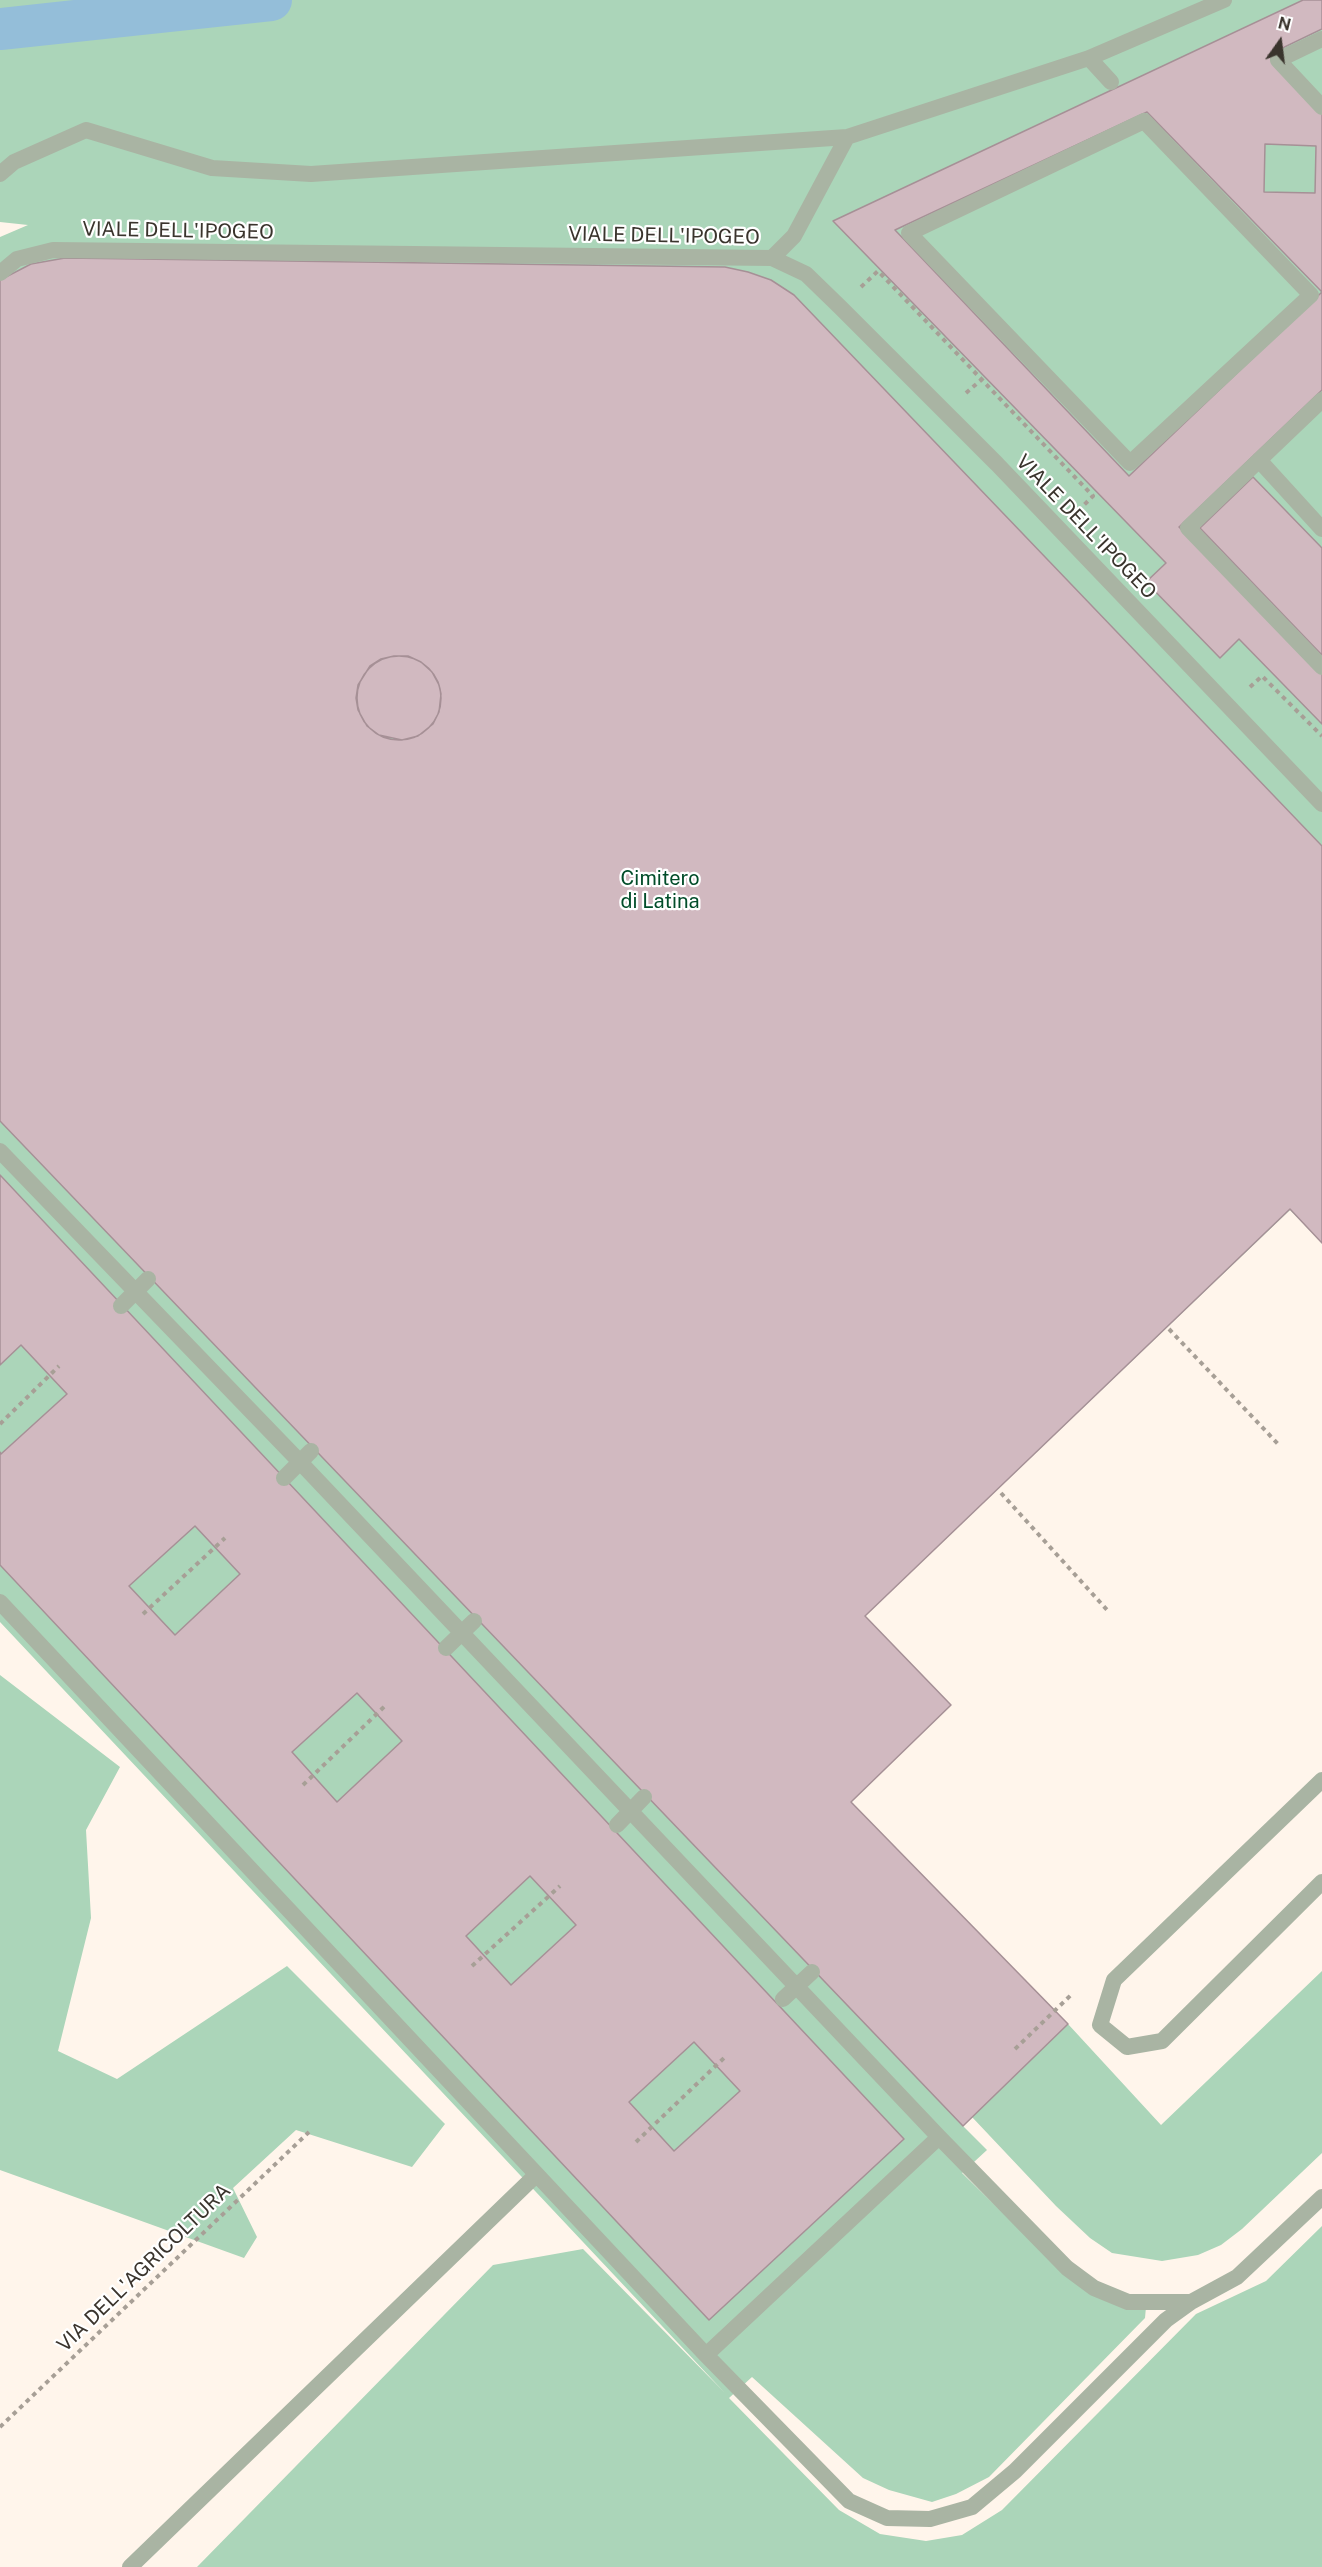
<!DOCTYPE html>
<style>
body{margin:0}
#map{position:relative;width:1322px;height:2567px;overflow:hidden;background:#fff5eb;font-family:"Public Sans",sans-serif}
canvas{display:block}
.north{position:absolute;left:1250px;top:12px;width:60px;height:60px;-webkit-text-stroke:4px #fff;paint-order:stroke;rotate:14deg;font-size:16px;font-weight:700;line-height:24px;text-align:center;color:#3a342d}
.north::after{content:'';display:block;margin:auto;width:21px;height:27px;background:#3a342d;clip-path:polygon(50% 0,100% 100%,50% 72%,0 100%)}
</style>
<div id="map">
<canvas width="1322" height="2567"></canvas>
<div class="north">N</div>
</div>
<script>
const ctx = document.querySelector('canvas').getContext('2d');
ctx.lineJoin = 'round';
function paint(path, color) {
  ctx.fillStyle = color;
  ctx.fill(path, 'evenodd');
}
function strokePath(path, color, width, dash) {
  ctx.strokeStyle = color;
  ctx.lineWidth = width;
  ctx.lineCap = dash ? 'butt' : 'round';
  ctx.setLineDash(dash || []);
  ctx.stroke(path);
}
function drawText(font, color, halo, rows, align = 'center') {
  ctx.font = font + ' "Public Sans",sans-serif';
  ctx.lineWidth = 4.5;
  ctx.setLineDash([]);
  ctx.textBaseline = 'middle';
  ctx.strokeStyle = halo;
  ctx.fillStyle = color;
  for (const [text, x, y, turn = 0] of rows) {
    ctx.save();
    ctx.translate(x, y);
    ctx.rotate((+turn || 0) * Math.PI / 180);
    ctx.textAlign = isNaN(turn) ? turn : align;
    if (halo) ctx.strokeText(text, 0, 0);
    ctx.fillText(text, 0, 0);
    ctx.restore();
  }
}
paint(new Path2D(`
 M0 0H1322V1243L1290 1210 865 1616 951 1705 851 1802 1068 2024 1161 2125 1322 1971V2153L1242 2229 1221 2245 1198 2255 1162 2261 1112 2253 1090 2238 1056 2206 972 2117 963 2126 987 2150 962 2173 1063 2272 1146 2307 1145 2318 989 2477 956 2494 932 2502 889 2490 863 2478 752 2377 729 2398 839 2510 880 2534 926 2541 962 2535 1002 2510 1196 2314 1266 2281 1322 2226V2567H197L493 2265 583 2249 725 2393 0 1622V237L28 225 0 222Z
 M0 1675 120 1767 86 1830 91 1918 58 2051 117 2079 287 1966 445 2124 412 2167 296 2130 233 2188 257 2237 244 2258 0 2170Z`), '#abd5b9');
strokePath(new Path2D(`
 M0 29 271 0`), '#94bed9', 42);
const building = new Path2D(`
 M1303 0H1322V29L1268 55 1322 113V292L1147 112 895 230 1129 476 1322 292V390L1179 527 1322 673V724L1239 639 1220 658 1146 582 1166 563 833 221ZM1265 144 1316 146 1315 193 1264 192Z
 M65 258 725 267 748 272 771 280 794 295 1322 846V1243L1290 1209 865 1616 951 1705 851 1802 1068 2024 963 2126 0 1121V280L31 264ZM394 656H408L421 662 432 672 439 685 441 694 439 712 433 724 418 736 402 740 379 735 367 726 358 710 356 698 358 685 370 666 381 659Z
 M1253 477 1322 548V655L1200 528Z
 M357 698a42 42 0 1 1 84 0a42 42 0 1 1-84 0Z
 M0 1175 904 2139 709 2320 0 1565V1452L1 1454 67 1394 21 1345 0 1365ZM195 1526 240 1574 175 1635 129 1586ZM357 1693 402 1741 337 1802 292 1752ZM530 1876 576 1925 511 1985 466 1936ZM694 2042 740 2091 674 2151 629 2102Z`);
paint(building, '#d1b9c0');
strokePath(building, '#a69096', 1.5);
strokePath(new Path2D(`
 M861 287 878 271 1093 496 1079 510
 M966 393 981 380
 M1250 687 1262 676 1322 736
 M1169 1329 1279 1445
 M0 1424 59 1366
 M1001 1493 1108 1611
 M143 1614 225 1538
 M303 1785 386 1705
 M472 1966 560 1886
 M1015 2049 1071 1995
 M636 2142 725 2057
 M0 2427 309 2132`), '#a79f96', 4, [4.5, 4.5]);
strokePath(new Path2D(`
 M1322 39 1278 60 1322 107
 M1089 58 1111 82
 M1144 121 1311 295 1130 463 909 233Z
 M0 174 14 162 86 130 212 168 311 174 847 137
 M772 258 794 236 847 137 1089 58 1224 0
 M0 273 17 259 53 250 772 258 806 274 840 307 997 464 1322 804
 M1322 400 1188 528 1322 667
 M1259 460 1322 529
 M0 1151 300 1462 939 2137 1067 2268 1094 2288 1128 2302H1191L1237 2277 1322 2197
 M121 1306 148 1279
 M284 1478 311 1451
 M0 1602 706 2355 849 2501 887 2518 930 2519 972 2507 1015 2471 1166 2320 1191 2302
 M446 1648 474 1621
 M1322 1780 1114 1980 1100 2025 1127 2047 1162 2041 1322 1882
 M617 1825 644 1797
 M783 1999 812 1972
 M706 2355 939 2137
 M130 2567 536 2175`), '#a9b4a3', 16);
drawText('20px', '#3a342d', '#fff', [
 ["VIALE DELL'IPOGEO",178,231,1],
 ["VIALE DELL'IPOGEO",664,236,1],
 ["VIALE DELL'IPOGEO",1086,527,46],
 ["VIA DELL'AGRICOLTURA",144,2268,-44]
]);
drawText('20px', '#024d2a', '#fff', [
 ["Cimitero",660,879],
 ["di Latina",660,902]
]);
</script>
